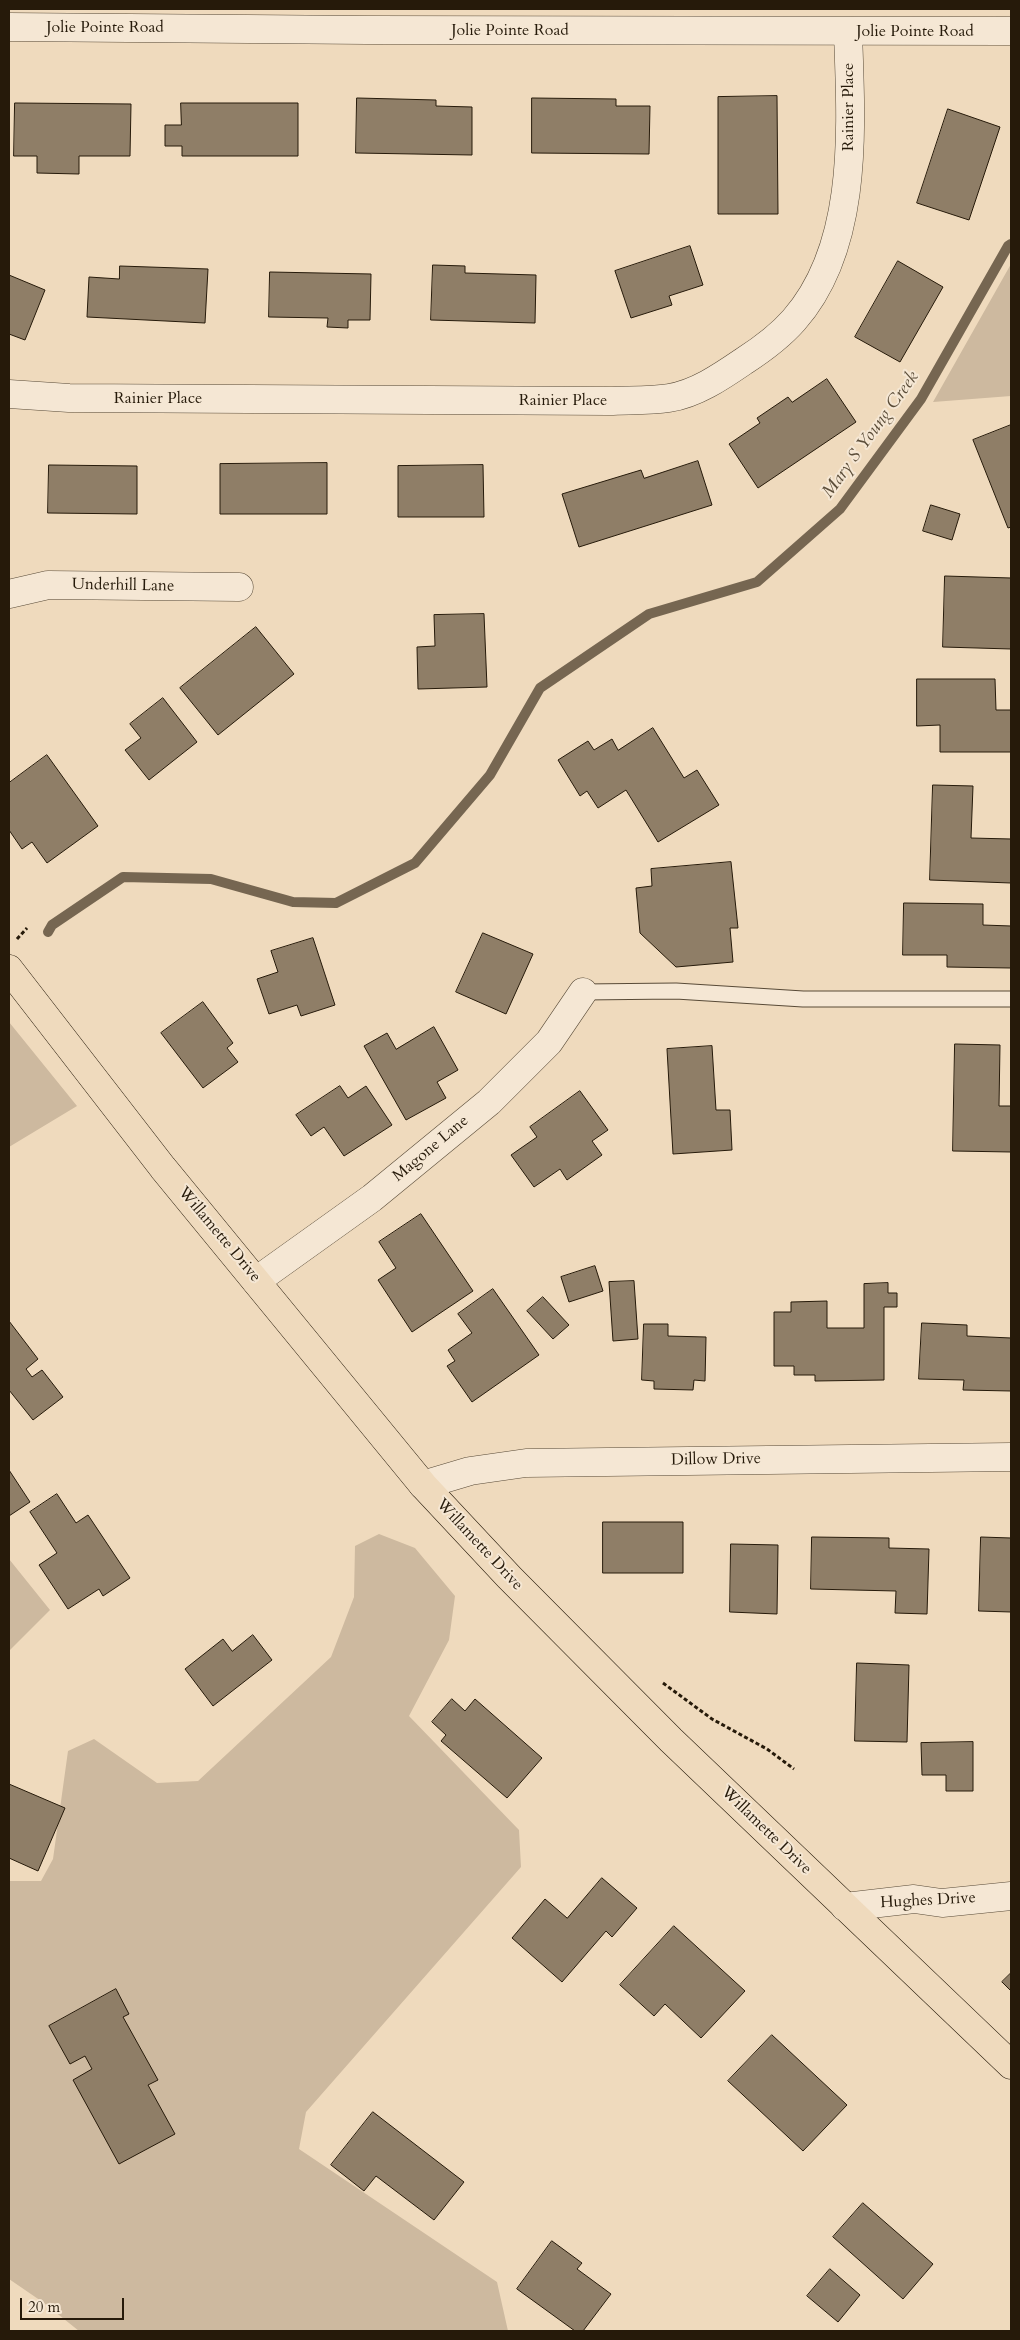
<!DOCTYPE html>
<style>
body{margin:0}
#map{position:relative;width:1020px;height:2340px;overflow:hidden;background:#efdabd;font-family:Cardo,serif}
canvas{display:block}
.frame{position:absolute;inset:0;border:10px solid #261a0a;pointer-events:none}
.scale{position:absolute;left:20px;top:2298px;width:104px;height:22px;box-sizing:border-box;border:2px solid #261a0a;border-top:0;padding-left:6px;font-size:15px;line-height:18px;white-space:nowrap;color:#261a0a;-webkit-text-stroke:4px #f5e7d4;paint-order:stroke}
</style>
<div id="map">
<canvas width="1020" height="2340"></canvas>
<div class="frame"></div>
<div class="scale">20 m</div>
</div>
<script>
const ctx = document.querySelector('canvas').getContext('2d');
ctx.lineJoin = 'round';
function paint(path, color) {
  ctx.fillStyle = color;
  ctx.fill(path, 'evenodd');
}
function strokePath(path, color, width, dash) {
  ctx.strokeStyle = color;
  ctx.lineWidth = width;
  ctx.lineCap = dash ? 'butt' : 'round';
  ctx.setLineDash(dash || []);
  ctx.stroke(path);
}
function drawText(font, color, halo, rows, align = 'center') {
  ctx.font = font + ' Cardo,serif';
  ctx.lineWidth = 4;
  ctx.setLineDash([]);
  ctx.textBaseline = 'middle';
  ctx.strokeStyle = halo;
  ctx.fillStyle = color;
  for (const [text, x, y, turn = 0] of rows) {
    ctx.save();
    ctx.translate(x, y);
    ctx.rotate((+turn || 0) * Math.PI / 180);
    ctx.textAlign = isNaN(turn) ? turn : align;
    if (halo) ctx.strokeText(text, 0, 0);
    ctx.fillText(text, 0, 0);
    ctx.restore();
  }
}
paint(new Path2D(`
 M1011 264V396L933 402Z
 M9 1022 77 1106 9 1147Z
 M379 1534 415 1548 455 1596 449 1640 409 1716 519 1830 521 1867 306 2112 299 2149 497 2282 508 2331H79L44 2303 9 2279V1881H41L53 1859 68 1751 94 1739 157 1783 198 1781 331 1657 354 1597 355 1546Z
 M9 1559 50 1610 9 1651Z`), '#cdb99f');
strokePath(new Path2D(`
 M48 932 52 925 123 877 211 879 293 902 336 903 415 863 490 775 540 688 649 614 757 582 840 509 921 399 1008 246 1011 244`), '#766651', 10);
const building = new Path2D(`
 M777 96 778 214H718V97Z
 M357 98 436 100V106L472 107V155L356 153Z
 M532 98 616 99V106H650L649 154 532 153Z
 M15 103 131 104 130 156H79V174L37 173V156H14Z
 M181 103H298V156H182V146H165V125H181Z
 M948 109 1000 127 969 220 917 203Z
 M690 246 703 285 669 296 672 305 631 318 615 271Z
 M898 261 943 287 900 362 855 337Z
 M433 265 465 266V273L536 275 535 323 431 320Z
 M120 266 208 269 205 323 87 317 89 277 119 279Z
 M270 272 371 274 370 320H348V328L327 327 328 318 269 317Z
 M9 275 45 290 25 340 9 334Z
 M827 379 856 422 758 488 729 444 760 423 757 418 788 397 792 402Z
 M1011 425V527L1008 528 973 440Z
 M698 461 712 505 579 547 562 494 641 470 644 478Z
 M327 463V514H220V464Z
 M49 465 137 466V514L48 513Z
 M483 465 484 517H398V466Z
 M931 505 960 514 952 540 923 531Z
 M945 576 1011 578V649L943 647Z
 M484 614 487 687 418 689 417 647 435 646 434 615Z
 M256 627 294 674 218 735 180 688Z
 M917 679H995L996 710H1011V752H940V725L917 726Z
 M163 698 197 742 149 780 125 750 141 738 130 724Z
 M653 728 684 778 697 770 719 805 658 842 626 790 598 808 587 791 580 796 558 760 588 741 594 750 612 739 618 750Z
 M47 755 98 826 47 863 32 842 22 849 9 830V783Z
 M933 785 973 786 971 838 1011 839V883L930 880Z
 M731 862 738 928H730L733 962 676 967 640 933 636 888 652 886 651 869Z
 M904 903 983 904V925L1011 926V968L947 967V955H903Z
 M483 933 533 954 506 1014 456 992Z
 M313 938 335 1005 301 1016 297 1005 269 1014 257 979 278 972 271 951Z
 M203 1002 233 1043 227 1048 238 1062 203 1088 161 1033Z
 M434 1027 458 1070 437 1082 446 1098 406 1120 364 1046 387 1033 396 1049Z
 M955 1044 1000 1045 999 1106H1011V1152L953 1151Z
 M712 1046 716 1110H730L732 1150 673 1154 667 1049Z
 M340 1086 348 1098 366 1086 392 1125 344 1156 324 1127 311 1136 296 1115Z
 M580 1091 608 1130 592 1141 602 1155 567 1180 560 1169 534 1187 511 1155 537 1137 530 1127Z
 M421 1214 473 1291 412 1332 378 1280 396 1268 379 1242Z
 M595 1266 603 1291 569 1302 561 1277Z
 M634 1281 638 1339 613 1341 609 1282Z
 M888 1283V1293H897V1307H884V1380L815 1381V1375H794V1366H774V1312H791V1302L827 1301V1328H864V1284Z
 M493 1289 539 1355 472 1402 447 1366 455 1361 448 1350 472 1333 458 1314Z
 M543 1297 569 1325 553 1339 527 1311Z
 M9 1321 38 1359 26 1369 32 1377 42 1370 63 1397 33 1420 9 1390Z
 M922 1323 967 1325V1336L1011 1338V1391L963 1390 964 1380 919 1379Z
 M644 1324H668V1336L706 1337 705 1381 694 1380 693 1390 654 1389V1381L642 1380Z
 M9 1470 30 1502 9 1516Z
 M57 1494 76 1523 88 1515 130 1578 103 1596 99 1589 68 1609 39 1565 57 1553 30 1512Z
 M603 1522H683V1573H603Z
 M812 1537 889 1538V1548L929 1549 927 1614 895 1613 896 1591 811 1589Z
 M981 1537 1011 1538V1612L979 1611Z
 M731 1544 778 1545 777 1614 730 1612Z
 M253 1635 272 1660 213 1706 185 1669 223 1639 232 1651Z
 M857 1663 909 1665 907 1742 855 1741Z
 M452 1699 465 1711 475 1699 542 1758 507 1798 441 1741 446 1735 432 1722Z
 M973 1742V1791H946V1775H922L921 1743Z
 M9 1784 65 1808 38 1871 9 1858Z
 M602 1878 637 1908 612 1937 606 1931 562 1982 512 1938 545 1899 567 1918Z
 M674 1926 745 1991 701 2038 665 2004 654 2016 620 1985Z
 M1011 1973V1991L1002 1982Z
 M116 1989 129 2014 123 2017 158 2080 148 2085 175 2134 119 2164 73 2080 92 2069 85 2056 70 2064 49 2026Z
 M772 2035 847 2105 803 2151 728 2081Z
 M373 2112 464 2182 434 2220 376 2176 364 2191 331 2165Z
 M863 2203 933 2264 903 2299 833 2237Z
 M552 2241 582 2263 577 2269 611 2294 583 2331H575L517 2289Z
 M830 2269 860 2295 838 2322 807 2296Z`);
paint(building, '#8f7e67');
strokePath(building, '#261a0a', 1);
const service = new Path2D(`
 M583 992 676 991 803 999H1011`);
const minor = new Path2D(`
 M9 394 69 398 609 401C629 400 650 401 669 398 696 394 722 376 744 361 761 350 780 336 794 320 860 245 851 125 848 32
 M9 594 48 585 239 587
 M256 1281 372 1198 489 1102 549 1042 583 992
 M845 1907 914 1899 942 1903 1011 1896`);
const tertiary = new Path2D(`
 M9 27 367 30 1011 31
 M423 1485 470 1471 526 1463 1011 1457`);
const primary = new Path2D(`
 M9 969 163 1168 423 1485 509 1577 671 1740 1011 2065`);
strokePath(service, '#584a37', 17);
strokePath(minor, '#584a37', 29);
strokePath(tertiary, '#584a37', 29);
strokePath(primary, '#261a0a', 29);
strokePath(new Path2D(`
 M17 939 27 928
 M663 1683 712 1719 767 1749 794 1769`), '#261a0a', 3, [4, 2.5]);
strokePath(service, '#f5e7d4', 15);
strokePath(minor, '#f5e7d4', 28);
strokePath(tertiary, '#f5e7d4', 28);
strokePath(primary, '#efdabd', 28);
drawText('16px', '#261a0a', '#f5e7d4', [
 ["Jolie Pointe Road",105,28],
 ["Jolie Pointe Road",510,31],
 ["Jolie Pointe Road",915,32],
 ["Rainier Place",849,107,-90],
 ["Rainier Place",158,399],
 ["Rainier Place",563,401],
 ["Underhill Lane",123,586,1],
 ["Magone Lane",431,1149,-40],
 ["Willamette Drive",219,1235,50],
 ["Dillow Drive",716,1460,-1],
 ["Willamette Drive",479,1545,47],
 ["Willamette Drive",766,1831,44],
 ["Hughes Drive",928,1901,-3]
]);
drawText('italic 18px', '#5b4d39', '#f5e7d4', [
 ["Mary S Young Creek",871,435,-54]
]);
</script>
